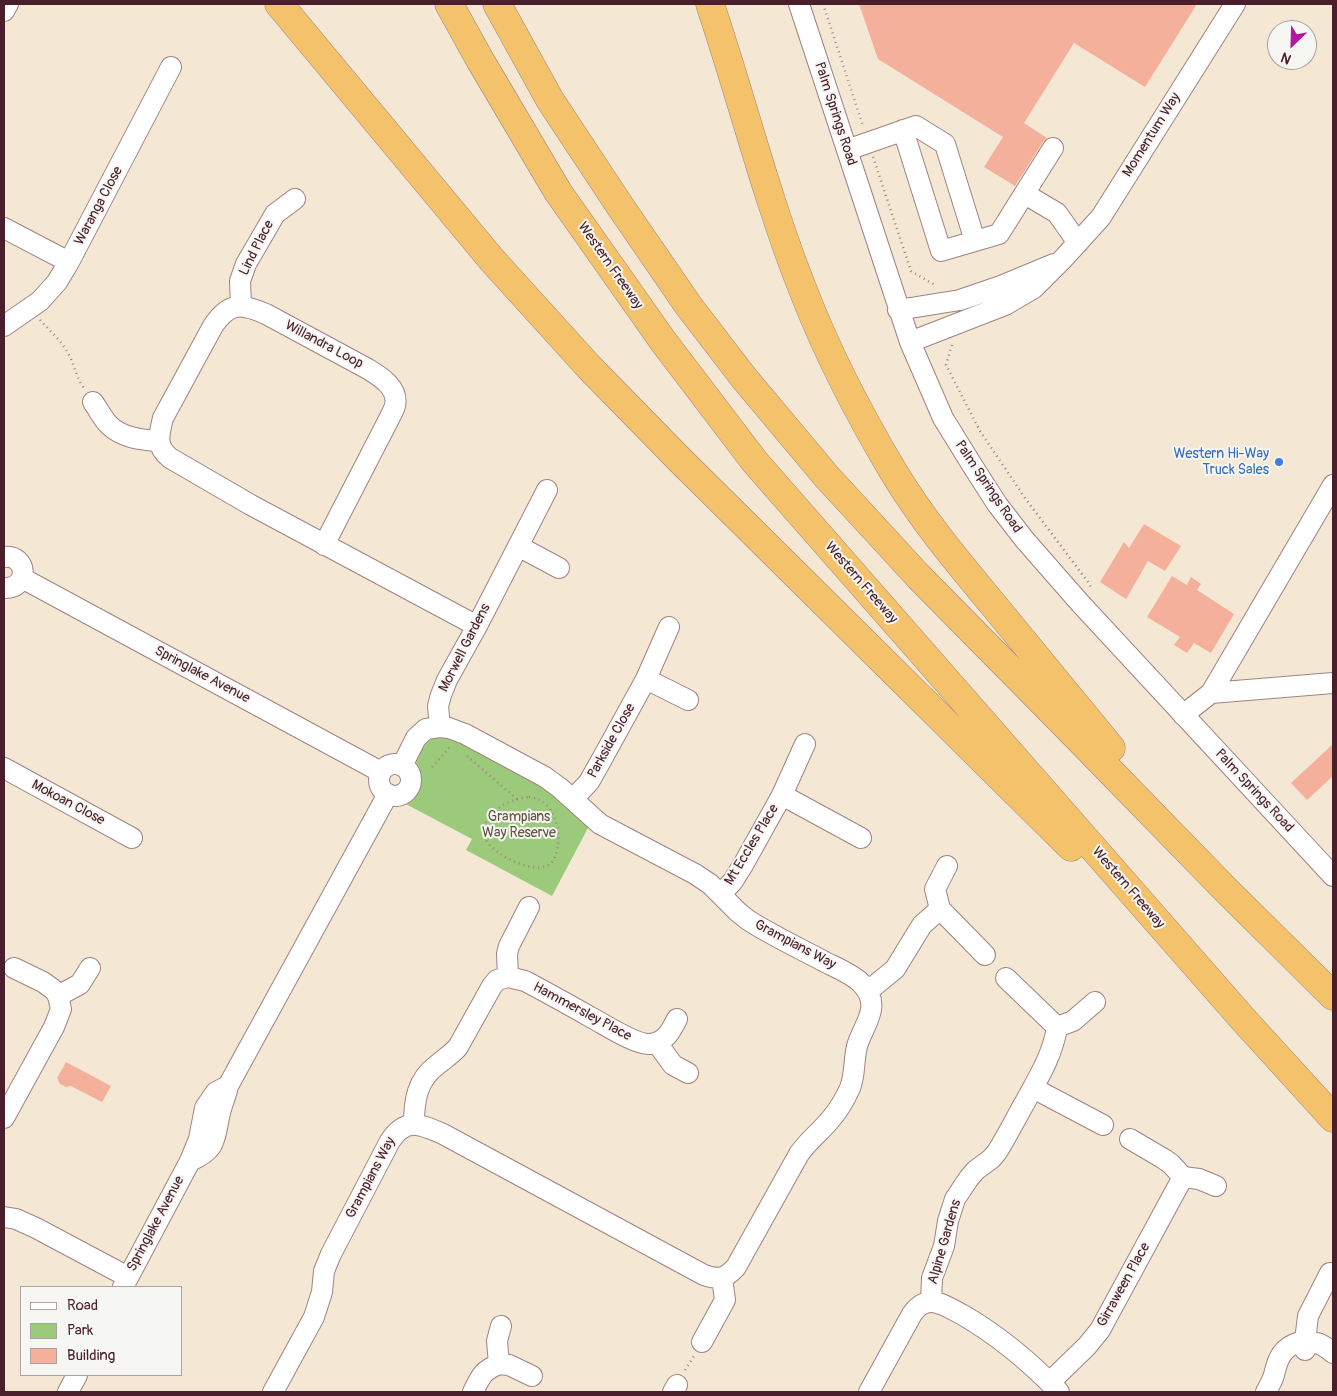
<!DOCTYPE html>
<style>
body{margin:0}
#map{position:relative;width:1337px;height:1396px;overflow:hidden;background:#f4e7d4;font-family:Pangolin,sans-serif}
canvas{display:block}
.frame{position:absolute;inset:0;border:5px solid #4a1f2b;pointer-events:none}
.legend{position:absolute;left:20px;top:1286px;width:162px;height:90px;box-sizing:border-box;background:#f6f6f2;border:1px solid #b1a0a2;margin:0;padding:6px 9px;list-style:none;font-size:15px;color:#4a1f2b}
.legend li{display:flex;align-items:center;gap:10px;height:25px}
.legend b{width:25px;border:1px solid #b1a0a2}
.north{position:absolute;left:1267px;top:20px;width:50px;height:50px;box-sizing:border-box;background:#f6f6f2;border:1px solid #b1a0a2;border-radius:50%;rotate:204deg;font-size:14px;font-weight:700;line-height:20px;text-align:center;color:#4a1f2b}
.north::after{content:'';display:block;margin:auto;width:18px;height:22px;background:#b5179e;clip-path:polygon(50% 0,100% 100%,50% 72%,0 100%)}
</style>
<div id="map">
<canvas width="1337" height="1396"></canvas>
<div class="frame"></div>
<ul class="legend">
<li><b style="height:6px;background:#fff"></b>Road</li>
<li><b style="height:14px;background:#9bcb7a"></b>Park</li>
<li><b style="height:14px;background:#f5b09c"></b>Building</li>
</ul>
<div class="north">N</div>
</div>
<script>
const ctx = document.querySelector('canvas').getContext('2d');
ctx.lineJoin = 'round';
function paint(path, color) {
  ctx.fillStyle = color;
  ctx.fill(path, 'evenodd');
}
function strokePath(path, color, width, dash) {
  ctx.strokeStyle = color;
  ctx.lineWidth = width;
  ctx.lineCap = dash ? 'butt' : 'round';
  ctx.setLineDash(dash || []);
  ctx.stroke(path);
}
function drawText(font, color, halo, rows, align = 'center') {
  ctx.font = font + ' Pangolin,sans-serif';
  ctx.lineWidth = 4;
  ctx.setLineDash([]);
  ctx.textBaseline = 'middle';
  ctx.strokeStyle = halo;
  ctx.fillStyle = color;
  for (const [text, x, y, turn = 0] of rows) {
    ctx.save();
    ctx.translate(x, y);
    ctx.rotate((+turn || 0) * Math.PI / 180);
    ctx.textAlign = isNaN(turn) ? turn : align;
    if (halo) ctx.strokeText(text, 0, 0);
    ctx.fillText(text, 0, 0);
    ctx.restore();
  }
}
paint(new Path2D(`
 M437 736H449L552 790 589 826 552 896 466 850 472 839 400 801C410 795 418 788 417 776 416 772 415 768 416 764 418 752 426 741 437 736Z`), '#9bcb7a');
paint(new Path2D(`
 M859 4H1197L1145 87 1074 43 1024 123 1047 138 1043 142 1015 186 984 167 1003 137 878 59Z
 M1144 524 1181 546 1165 571 1148 561 1126 599 1100 582 1124 542 1129 548Z
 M1172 576 1187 585 1191 577 1201 584 1197 590 1234 614 1211 653 1194 643 1187 653 1174 645 1180 637 1147 617Z
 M1333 744V776L1307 800 1291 783Z
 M66 1062 111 1086 102 1102 71 1086 66 1087 60 1084 57 1078Z`), '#f5b09c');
const minor = new Path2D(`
 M799 4 910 342 943 418 972 465 997 504 1024 539 1080 603 1333 876
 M4 11 8 4
 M903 130 941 251 999 234 1053 148
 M847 150 916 126 945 144 975 241
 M1025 194 1057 213 1078 243
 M4 228 69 262
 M241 306 240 281 246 264 275 214 295 199
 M898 310 960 300 1001 286 1054 264
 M4 326 40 301 57 282 69 262 171 67
 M910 342 1005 305 1034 288 1062 260 1101 217 1235 4
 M93 402C98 409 103 419 109 425 122 438 142 440 159 441
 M324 545 390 417C392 413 394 409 395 406 399 388 381 377 368 369L266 314C241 303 229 302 213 326L163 418C159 435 155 446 170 458L251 505 477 626
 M518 546 559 568
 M4 557C28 554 30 589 4 588
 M22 578 381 772
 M646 679 688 700
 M1211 693 1333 683
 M1183 715 1211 693 1333 485
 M379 780a16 16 0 1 1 32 0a16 16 0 1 1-32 0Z
 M402 766 416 738 426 729 440 727 438 706 441 695 447 680 477 626 547 490
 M4 768 132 838
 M782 795 861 838
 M573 799 589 782 602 759 646 679 669 627
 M721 894 733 881 743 865 782 795 805 744
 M940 909 985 955
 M508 977 525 981C548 993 571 1006 594 1019 607 1026 636 1045 650 1044 665 1043 671 1031 677 1019
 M868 991 895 969 922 925 940 909 935 889 947 866
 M58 996 80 984 90 968
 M1057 1027 1073 1021 1095 1002
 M657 1043 673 1065 688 1073
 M1033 1088 1103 1125
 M4 1118 54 1027 61 1009 58 996 54 990 43 982 14 968
 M414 1124C414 1100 417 1080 437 1065 444 1059 452 1054 458 1047L492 986 497 980 508 977 507 954 509 946 529 907
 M190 1161C218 1149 214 1138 220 1113 222 1104 226 1096 228 1086L388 794
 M1183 1177 1199 1179 1216 1186
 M4 1217 16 1219 36 1228 128 1277
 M123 1287 190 1161 199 1139 205 1108 216 1092 228 1086
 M931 1302 932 1278 944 1246 948 1221 955 1199 969 1178 976 1170 991 1159 997 1152C1007 1136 1015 1120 1024 1104 1037 1080 1053 1055 1057 1027L1006 978
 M702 1342 725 1300 722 1278
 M1305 1350V1341L1308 1316 1330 1273
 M499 1364 509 1365 532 1376
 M1050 1382 1087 1346 1100 1330 1183 1177 1171 1164 1164 1159 1130 1139
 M68 1392 77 1375
 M273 1392 314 1317 322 1292 324 1271 331 1254 390 1141C406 1117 420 1124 443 1134L704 1275C719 1280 725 1279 736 1267L799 1154C808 1141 820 1132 830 1120 838 1111 845 1099 850 1088 856 1073 853 1057 858 1043 866 1021 882 1005 861 983 852 974 837 968 825 962 799 948 773 936 748 920L738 912 710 884 695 874 600 824 560 788 545 777 465 734 449 728 440 727
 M473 1392C481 1376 482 1371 499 1364L497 1341 501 1326
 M673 1392 677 1385
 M869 1392 912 1314C916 1308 923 1302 931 1302 942 1302 953 1310 963 1315 999 1336 1030 1362 1059 1392
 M1266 1392C1268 1388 1271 1383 1273 1378 1275 1372 1276 1365 1279 1359 1285 1345 1302 1338 1316 1343 1323 1344 1328 1349 1333 1353`);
const highway = new Path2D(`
 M279 4 492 260 589 367 679 459 1071 847
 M449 4 480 60 558 192 663 341 755 462 1242 1018 1333 1118
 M497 4 550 100 620 206 688 305 744 378 827 477 919 577 1071 731 1225 889 1333 996
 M710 4C742 99 766 197 803 290 827 352 859 414 893 471 921 518 956 560 991 602 1031 651 1071 699 1111 748`);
strokePath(minor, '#9f8380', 22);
strokePath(highway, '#9f8380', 29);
strokePath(new Path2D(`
 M823 4 863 126
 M873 157 911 271 933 284 935 287
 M40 320C50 331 62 341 69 355 75 366 76 378 84 388
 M952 345 946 365 980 431 1025 498 1088 582 1092 589
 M467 756 517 799
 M432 767 450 747
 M529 797C552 799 560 824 558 844 557 850 556 857 552 862 541 875 513 862 502 855 485 844 476 832 491 815 496 810 501 806 507 803 514 800 521 798 529 797Z
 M685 1370 694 1356`), '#9f8380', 2.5, [1, 4]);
strokePath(minor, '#fff', 20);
strokePath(highway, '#f3c26a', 28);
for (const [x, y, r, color] of [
 [1279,462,5,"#3f7fe0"]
]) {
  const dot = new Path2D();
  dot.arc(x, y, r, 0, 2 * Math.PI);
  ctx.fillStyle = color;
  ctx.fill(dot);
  strokePath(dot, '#f6f6f2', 2);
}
drawText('14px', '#4a1f2b', '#f6f6f2', [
 ["Palm Springs Road",835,114,72],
 ["Momentum Way",1152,135,-58],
 ["Waranga Close",99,206,-62],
 ["Lind Place",257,248,-63],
 ["Western Freeway",610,266,55],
 ["Willandra Loop",324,345,28],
 ["Palm Springs Road",988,487,56],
 ["Western Freeway",861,583,49],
 ["Morwell Gardens",465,648,-63],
 ["Springlake Avenue",202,675,28],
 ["Parkside Close",612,741,-61],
 ["Palm Springs Road",1254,791,47],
 ["Mokoan Close",68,803,28],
 ["Mt Eccles Place",752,845,-59],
 ["Western Freeway",1128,888,49],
 ["Grampians Way",795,945,28],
 ["Hammersley Place",582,1012,28],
 ["Grampians Way",371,1178,-62],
 ["Springlake Avenue",156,1224,-62],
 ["Alpine Gardens",945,1242,-74],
 ["Girraween Place",1124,1285,-61]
]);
drawText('14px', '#366cbe', '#f6f6f2', [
 ["Western Hi-Way",1269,454],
 ["Truck Sales",1269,470]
], 'right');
drawText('14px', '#625343', '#f6f6f2', [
 ["Grampians",519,817],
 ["Way Reserve",519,833]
]);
</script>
